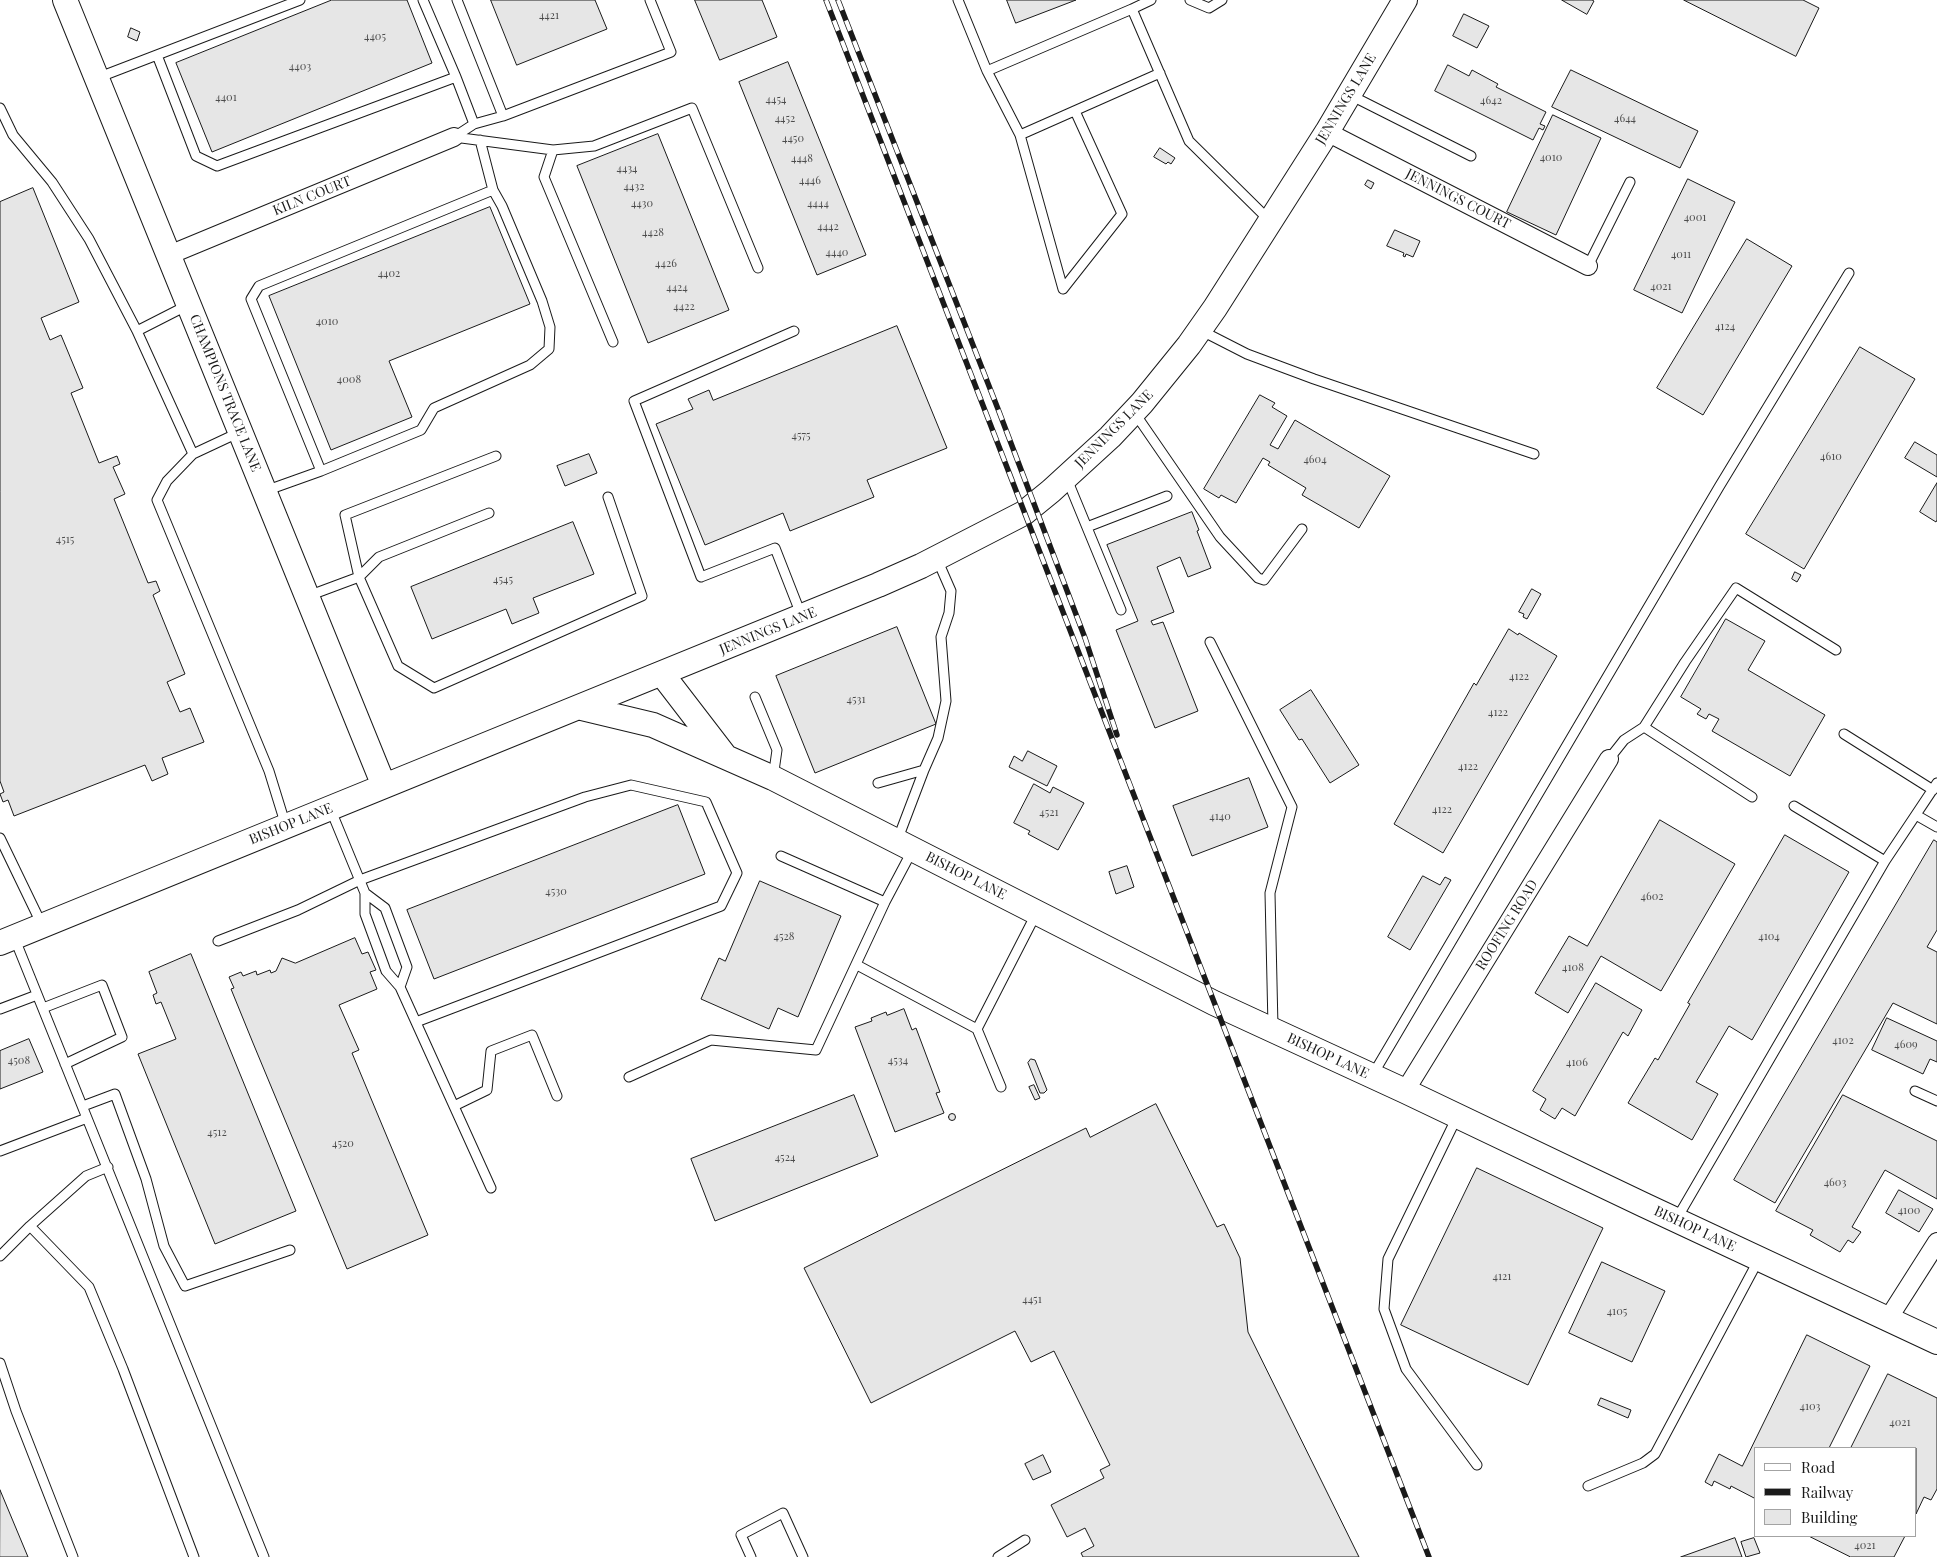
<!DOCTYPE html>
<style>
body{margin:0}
#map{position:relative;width:1937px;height:1557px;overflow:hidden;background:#fff;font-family:"Playfair Display",serif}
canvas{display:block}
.legend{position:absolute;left:1754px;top:1447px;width:162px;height:90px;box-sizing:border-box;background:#fff;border:1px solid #a3a3a3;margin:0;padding:6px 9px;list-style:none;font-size:15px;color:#1a1a1a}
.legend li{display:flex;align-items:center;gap:10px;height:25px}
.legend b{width:25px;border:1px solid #a3a3a3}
</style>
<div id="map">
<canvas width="1937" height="1557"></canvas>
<ul class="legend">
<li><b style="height:6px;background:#fff"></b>Road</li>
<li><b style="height:6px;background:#1a1a1a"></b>Railway</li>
<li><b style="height:14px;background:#e6e6e6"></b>Building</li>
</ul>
</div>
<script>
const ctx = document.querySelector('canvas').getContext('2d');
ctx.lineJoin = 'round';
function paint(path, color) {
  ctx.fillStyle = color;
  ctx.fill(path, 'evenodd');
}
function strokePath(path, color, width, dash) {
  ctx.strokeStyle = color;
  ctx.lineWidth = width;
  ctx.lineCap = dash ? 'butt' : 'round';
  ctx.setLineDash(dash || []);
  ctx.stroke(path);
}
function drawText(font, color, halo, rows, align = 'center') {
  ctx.font = font + ' "Playfair Display",serif';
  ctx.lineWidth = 4;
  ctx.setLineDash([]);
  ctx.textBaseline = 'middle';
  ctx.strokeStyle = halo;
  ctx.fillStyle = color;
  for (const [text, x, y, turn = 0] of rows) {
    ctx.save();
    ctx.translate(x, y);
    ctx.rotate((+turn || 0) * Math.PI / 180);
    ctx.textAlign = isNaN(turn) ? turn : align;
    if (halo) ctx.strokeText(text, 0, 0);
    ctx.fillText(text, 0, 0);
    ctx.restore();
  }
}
const building = new Path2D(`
 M332 0H407L432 63 212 152 176 63Z
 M491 0H595L607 29 517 65Z
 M695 0H762L777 37 720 60Z
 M1007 0H1076L1016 23Z
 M1562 0H1592L1594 1 1587 14Z
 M1684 0H1803L1819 8 1796 56Z
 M1464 14 1489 26 1477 48 1453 36Z
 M131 28 140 32 137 41 128 37Z
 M788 62 866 255 817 275 739 82Z
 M1448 65 1469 76 1472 70 1498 84 1496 87 1546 112 1540 124 1545 126 1543 130 1539 128 1533 140 1435 91Z
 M1571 70 1698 131 1680 168 1552 107Z
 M1553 115 1601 138 1556 235 1507 212Z
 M658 134 729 310 648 343 577 166Z
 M1160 148 1175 158 1171 164 1168 162 1166 164 1154 157Z
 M1688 179 1735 202 1682 313 1634 290Z
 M1368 180 1374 183 1371 189 1365 185Z
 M33 188 79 302 41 318 50 340 61 335 83 388 71 393 99 463 117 456 120 464 113 467 125 494 114 499 148 583 156 581 160 591 153 595 185 674 167 682 180 712 190 708 204 742 162 758 168 774 152 781 145 765 14 816 8 800 3 802 0 794 4 792 0 781V202Z
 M490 207 530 304 389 361 412 417 331 450 269 296Z
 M1395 230 1420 241 1413 257 1406 254 1405 257 1403 256 1404 253 1387 246Z
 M1747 239 1792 266 1703 415 1657 388Z
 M897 326 947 448 867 480 874 497 790 531 783 513 705 545 656 424 693 409 688 399 709 390 713 400Z
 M1860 347 1915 379 1804 569 1746 534Z
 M1260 395 1275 403 1272 407 1287 416 1270 445 1278 449 1295 420 1390 476 1359 528 1302 495 1306 488 1268 465 1270 462 1263 458 1236 503 1221 495 1219 498 1204 489Z
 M1915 442 1937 455V477L1905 458Z
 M589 454 597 473 565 486 557 466Z
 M1937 483V520L1936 522 1920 512Z
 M1192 512 1199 530 1197 531 1211 568 1188 577 1180 557 1157 567 1174 612 1151 621 1153 625 1163 622 1198 711 1155 728 1116 630 1138 621 1107 545Z
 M573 522 594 574 533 598 539 613 512 624 506 609 432 639 411 587Z
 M1795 572 1801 575 1797 582 1792 579Z
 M1532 589 1541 594 1527 619 1523 617 1524 614 1519 612Z
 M1726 619 1765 641 1748 670 1825 715 1790 776 1712 731 1719 719 1709 714 1706 719 1697 714 1701 709 1681 697Z
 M897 627 936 724 815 773 776 676Z
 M1509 629 1518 635 1519 633 1557 656 1443 853 1394 824 1474 683 1476 685Z
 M1311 690 1359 765 1330 783 1302 739 1299 740 1280 710Z
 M1028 751 1057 766 1047 786 1009 767 1014 756 1022 761Z
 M1249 778 1268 827 1192 856 1173 806Z
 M1034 784 1050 793 1053 787 1084 803 1058 850 1028 834 1030 831 1014 823Z
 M678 805 705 874 434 979 407 910Z
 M1660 820 1735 864 1661 991 1601 956 1568 1013 1535 993 1569 936 1587 946Z
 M1785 835 1849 872 1752 1040 1729 1026 1696 1082 1718 1094 1692 1140 1628 1103 1655 1058 1658 1060 1690 1004 1688 1003Z
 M1934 840 1937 842V930L1927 947 1937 952V1024L1893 1003 1775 1203 1734 1180Z
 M1127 866 1134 887 1116 894 1109 872Z
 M1423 876 1440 885 1445 877 1451 880 1410 950 1388 937Z
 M760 881 841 916 798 1017 778 1008 769 1029 701 999 719 958 725 961Z
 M355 938 362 954 368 952 376 970 370 972 377 989 339 1005 359 1050 352 1053 428 1235 347 1269 253 1043 231 989 234 988 229 977 241 972 243 976 256 971 257 975 270 970 271 973 276 971 282 958 295 963Z
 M191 954 296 1211 215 1244 138 1054 176 1039 161 1002 156 1004 153 995 157 993 149 972Z
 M1596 983 1642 1010 1628 1036 1623 1032 1575 1116 1562 1108 1555 1119 1540 1110 1546 1099 1533 1091Z
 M904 1009 912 1030 916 1028 940 1092 936 1093 944 1113 895 1132 855 1027 872 1021 871 1018 886 1012 887 1015Z
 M1887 1018 1937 1041V1062L1930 1059 1923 1074 1872 1050Z
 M29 1039 43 1072 0 1089V1051Z
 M1031 1059 1035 1060 1047 1090 1044 1093H1040L1028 1063Z
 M1034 1085 1040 1098 1035 1100 1029 1087Z
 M854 1095 878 1156 715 1221 691 1159Z
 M1843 1095 1937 1141V1199L1885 1170 1852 1227 1861 1232 1853 1243 1848 1240 1840 1252 1810 1235 1813 1230 1776 1211Z
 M1156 1104 1217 1227 1224 1224 1240 1258 1248 1332 1359 1557H1083L1081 1553 1094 1546 1085 1528 1067 1537 1051 1505 1104 1478 1100 1470 1110 1465 1054 1351 1031 1362 1015 1331 871 1403 804 1268 1086 1128 1090 1137Z
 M948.5 1117a3.5 3.5 0 1 1 7 0a3.5 3.5 0 1 1-7 0Z
 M1477 1168 1603 1228 1528 1385 1401 1325Z
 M1899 1190 1933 1209 1919 1232 1886 1213Z
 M1602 1262 1665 1291 1632 1362 1569 1333Z
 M1807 1335 1870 1366 1829 1448H1756V1499L1731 1486 1730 1489 1714 1481 1712 1486 1705 1482 1719 1454 1742 1466Z
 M1888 1374 1937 1398V1489L1931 1500 1924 1497 1916 1514V1448H1851Z
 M1601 1398 1631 1410 1628 1418 1598 1405Z
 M1043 1455 1051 1472 1033 1480 1025 1464Z
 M0 1490 28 1557H0Z
 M1809 1536H1905L1894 1557H1851Z
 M1735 1538 1742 1557H1681Z
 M1754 1538 1760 1553 1746 1557 1741 1542Z`);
paint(building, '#e6e6e6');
strokePath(building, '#1a1a1a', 1);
const lane = new Path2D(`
 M423 0 456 77 474 124
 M958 0 987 71
 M1151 0 1132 9 1189 141 1270 221
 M1190 0 1209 8 1222 0
 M1132 9 987 71 1020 135 1160 73
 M157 55 196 156 217 166 456 77
 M97 78 300 0
 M1350 95 1471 156
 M0 108 13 135 52 182 89 239 137 331
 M503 116 671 52 650 0
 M1020 135 1063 289 1122 214 1075 111
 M454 137 553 150 594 146 692 108 758 268
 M454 137 474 124 503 116 457 0
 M553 150 544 177 613 342
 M1588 266 1630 182
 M188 305 137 331 193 454
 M1200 330 1247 354 1314 379 1534 454
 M794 331 634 401 701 577 775 548 802 617
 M1134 412 1220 537 1258 578 1264 580 1302 529
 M240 432 193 454 167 481 157 500 269 771 286 826
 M321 471 421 430 434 408 530 365 549 349 550 327 542 301 502 206 493 190
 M1067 479 1121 610
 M265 491 321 471 251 299 259 286 493 190 480 140
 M1087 527 1167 496
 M359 577 345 515 496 456
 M359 577 379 557 489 513
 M308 596 359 577 398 666 434 688 642 596 608 497
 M1210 642 1292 807 1270 893 1273 1027
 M755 697 777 750 773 778
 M1644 727 1685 662 1736 588 1836 650
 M1844 734 1933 790
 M1609 759 1624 740 1644 727 1752 797
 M878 783 924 770
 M1794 806 1885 861
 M330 808 365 893V914L386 971 400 987 407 967 385 908 365 893
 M1916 815 1937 827
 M0 838 42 925
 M897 841 924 770 938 738 946 701 941 637 949 613 951 591 937 559
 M781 856 885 902
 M14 937 264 1557
 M218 941 298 910 360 880 585 797 631 785 706 802 737 873 721 906 416 1022
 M857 965 977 1029 1036 914
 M400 987 491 1188
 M43 1008 102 985 122 1037 65 1064
 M0 1009 37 995
 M977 1029 1001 1087
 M1372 1076 1719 487 1849 273
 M629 1077 711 1040 816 1050 885 902 912 851
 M1915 1091 1937 1101
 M83 1106 115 1094 146 1179 164 1246 185 1286 290 1250
 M454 1106 487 1090 491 1051 532 1035 557 1096
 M1457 1117 1388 1259 1384 1309 1406 1369 1477 1465
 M0 1151 87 1118
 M1676 1220 1885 861 1937 783
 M30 1226 89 1287 123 1369 194 1557
 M0 1256 30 1226 86 1176 108 1167
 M0 1363 16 1411 73 1557
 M1588 1486 1643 1463 1655 1454 1759 1259
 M751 1557 741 1535 783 1513 803 1557
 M998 1557 1025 1540`);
const street = new Path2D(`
 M1327 132 1588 266
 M169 255 454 137
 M1405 1091 1609 759
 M1888 1319 1937 1242`);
const secondary = new Path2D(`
 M65 0 384 786
 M662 674 725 756
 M582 708 653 725 773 778 1214 1003 1405 1091 1644 1205 1937 1342
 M0 943C292 822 586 707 878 585L921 566 1024 513 1051 491 1110 437 1142 403 1189 345 1215 308 1327 132 1405 0`);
strokePath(lane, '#1a1a1a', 11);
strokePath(street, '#1a1a1a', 20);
strokePath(secondary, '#1a1a1a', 26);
strokePath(lane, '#fff', 9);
strokePath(street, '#fff', 18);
strokePath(secondary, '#fff', 24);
const rail = new Path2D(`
 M826 0 1429 1557
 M838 0 998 409 1085 638 1117 735`);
strokePath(rail, '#1a1a1a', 5.5);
strokePath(rail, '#fff', 4, [11]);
drawText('11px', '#4d4d4d', null, [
 ["4421",549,16],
 ["4405",375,37],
 ["4403",300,67],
 ["4401",226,98],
 ["4454",776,100],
 ["4642",1491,101],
 ["4452",785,119],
 ["4644",1625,119],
 ["4450",793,139],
 ["4010",1551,158],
 ["4448",802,159],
 ["4434",627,169],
 ["4446",810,181],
 ["4432",634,187],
 ["4430",642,204],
 ["4444",818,204],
 ["4001",1695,218],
 ["4442",828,227],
 ["4428",653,233],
 ["4440",837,253],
 ["4011",1681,255],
 ["4426",666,264],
 ["4402",389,274],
 ["4021",1661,287],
 ["4424",677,288],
 ["4422",684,307],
 ["4010",327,322],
 ["4124",1725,327],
 ["4008",349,380],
 ["4575",801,436],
 ["4610",1831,457],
 ["4604",1315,460],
 ["4515",65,540],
 ["4545",503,580],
 ["4122",1519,677],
 ["4531",856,700],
 ["4122",1498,713],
 ["4122",1468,767],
 ["4122",1442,810],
 ["4521",1049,813],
 ["4140",1220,817],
 ["4530",556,892],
 ["4602",1652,897],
 ["4528",784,937],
 ["4104",1769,937],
 ["4108",1573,968],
 ["4102",1843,1041],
 ["4609",1906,1045],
 ["4508",19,1061],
 ["4534",898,1061],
 ["4106",1577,1063],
 ["4512",217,1133],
 ["4520",343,1144],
 ["4524",785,1158],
 ["4603",1835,1183],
 ["4100",1909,1211],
 ["4121",1502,1277],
 ["4451",1032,1300],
 ["4105",1617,1312],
 ["4103",1810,1407],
 ["4021",1900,1423],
 ["4021",1865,1546]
]);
drawText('14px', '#1a1a1a', '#fff', [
 ["JENNINGS LANE",1346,99,-59],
 ["KILN COURT",312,196,-22],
 ["JENNINGS COURT",1458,199,27],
 ["CHAMPIONS TRACE LANE",225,393,68],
 ["JENNINGS LANE",1114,429,-45],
 ["JENNINGS LANE",768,631,-22],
 ["BISHOP LANE",291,824,-22],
 ["BISHOP LANE",966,876,27],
 ["ROOFING ROAD",1507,925,-58],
 ["BISHOP LANE",1328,1056,25],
 ["BISHOP LANE",1695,1229,25]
]);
</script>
